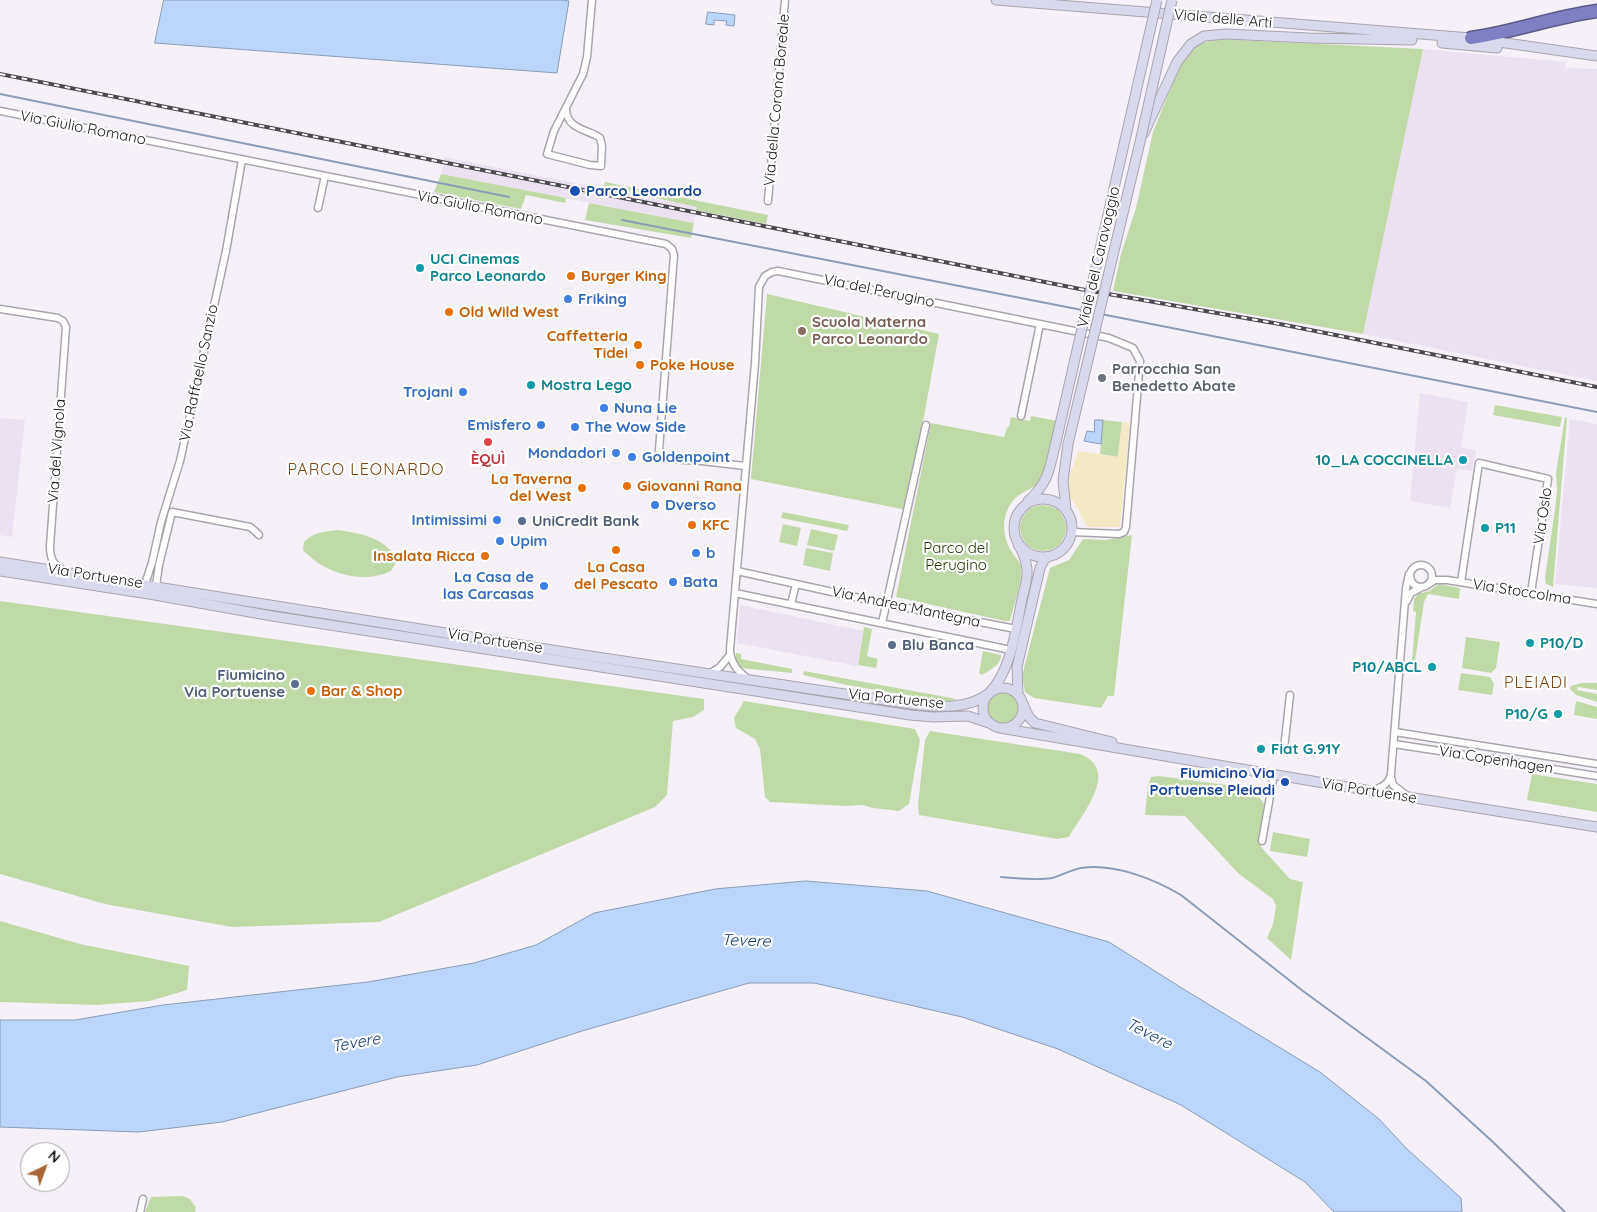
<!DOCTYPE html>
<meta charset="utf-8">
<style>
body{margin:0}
#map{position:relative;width:1597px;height:1212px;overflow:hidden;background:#f6f0f9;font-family:Quicksand,sans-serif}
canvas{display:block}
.north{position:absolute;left:20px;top:1142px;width:50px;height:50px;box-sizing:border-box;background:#fff;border:1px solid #a3a2a3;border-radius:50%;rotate:42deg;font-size:14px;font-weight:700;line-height:20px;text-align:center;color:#181619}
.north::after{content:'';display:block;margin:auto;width:18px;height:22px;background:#aa6735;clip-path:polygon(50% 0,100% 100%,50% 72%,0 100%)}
</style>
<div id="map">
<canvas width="1597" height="1212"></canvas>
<div class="north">N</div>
</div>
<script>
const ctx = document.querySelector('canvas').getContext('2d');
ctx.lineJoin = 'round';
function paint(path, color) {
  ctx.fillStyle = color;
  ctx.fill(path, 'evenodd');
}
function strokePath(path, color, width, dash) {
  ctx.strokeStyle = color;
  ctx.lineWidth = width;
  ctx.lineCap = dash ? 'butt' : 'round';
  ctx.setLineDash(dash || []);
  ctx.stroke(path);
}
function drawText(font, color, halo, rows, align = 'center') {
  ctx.font = font + ' Quicksand,sans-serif';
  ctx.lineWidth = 4.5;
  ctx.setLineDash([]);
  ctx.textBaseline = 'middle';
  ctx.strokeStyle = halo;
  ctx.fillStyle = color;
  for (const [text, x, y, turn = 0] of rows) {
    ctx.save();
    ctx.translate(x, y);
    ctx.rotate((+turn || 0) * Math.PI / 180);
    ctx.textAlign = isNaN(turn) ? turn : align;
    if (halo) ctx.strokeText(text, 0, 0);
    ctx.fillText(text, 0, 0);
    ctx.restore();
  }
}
paint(new Path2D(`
 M1423 49 1566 62 1565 68 1597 69V381L1363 334Z
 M444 157 697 207 694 223 441 174Z
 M1420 393 1468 402 1461 448 1476 450 1472 471 1457 469 1450 508 1410 501Z
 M0 418 25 420 12 537 0 535Z
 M1570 419 1597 424V588L1555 584Z
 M740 605 863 631 857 666 737 643Z`), '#ece1f1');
paint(new Path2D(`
 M1216 39 1423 49 1363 334 1113 291 1121 254 1136 208 1153 132 1179 68 1190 51 1196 45Z
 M441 174 566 198 565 203 526 195 521 209 434 192Z
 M605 182 768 215 766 224 696 210 697 207 604 187Z
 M589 203 694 223 691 238 585 220Z
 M767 294 939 334 907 510 751 479Z
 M1495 405 1562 417 1560 427 1493 415Z
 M1031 416 1057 421 1042 479C1034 490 1020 491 1012 502 1001 517 1002 537 1012 552 1015 558 1021 562 1021 568 1023 580 1013 608 1010 621H1005L896 597 931 423 1004 437 1007 428 1009 427 1011 417 1030 421Z
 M1565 417 1567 418 1553 587 1546 584 1545 578 1555 509 1557 490 1556 473Z
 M1103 420 1122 422 1118 457 1100 454Z
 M1020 528a23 23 0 1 1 46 0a23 23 0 1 1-46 0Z
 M783 512 848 525H849L847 531 781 518Z
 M783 524 801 528 797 546 779 542Z
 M811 529 838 535 834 551 807 545Z
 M337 530C360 533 388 538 397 561L391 571C362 585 324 573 303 550L304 542C313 532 324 532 337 530Z
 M1132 535 1114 696H1108L1101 708 1034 698 1025 692 1022 676 1050 568 1069 560 1083 539 1106 540Z
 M806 548 833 553 830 571 803 565Z
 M1439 584 1460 588 1459 599 1428 594 1424 602 1415 661H1412L1416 612 1413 611 1414 599 1418 594 1429 591Z
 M0 601 704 699V710L693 717 673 721 667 795 655 807 379 922 232 927 105 904 0 874Z
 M864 627 872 629 867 656 878 659 876 668 858 665Z
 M1466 637 1500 642 1496 668 1491 673 1462 668Z
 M983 651 1001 655C1002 664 989 671 982 675L979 673Z
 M736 653 741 654V659L792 669V673L741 668 735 662Z
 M804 671 957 699 950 701H939L847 685 803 675Z
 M1461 673 1490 677 1494 684 1492 695 1458 690Z
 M1581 683H1597V690L1578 687 1577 690 1597 694V702L1576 695 1570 689 1571 686Z
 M986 708a16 16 0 1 1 32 0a16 16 0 1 1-32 0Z
 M744 701 915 729 920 740 909 804 899 811 873 808 863 805 847 806 770 802 765 797 760 749 755 739 736 728 734 718Z
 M1576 701 1597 707V719L1574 715Z
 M930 731 1080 754C1121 770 1082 814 1069 837L1057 839 919 815 918 805 925 740Z
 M1532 774 1597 784V812L1527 800Z
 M1159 776 1242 787C1253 789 1258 794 1264 804L1259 840 1261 847 1290 879 1303 882 1291 960 1267 938 1273 924 1276 906 1273 899 1239 874 1185 816 1145 815 1148 785 1151 777Z
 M1273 832 1310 839 1307 857 1270 851Z
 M0 921 80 944 189 966 187 990 150 1001 96 1005 0 1002Z
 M182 1196 190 1199 196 1208 195 1212H145L151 1197Z`), '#c0daa7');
paint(new Path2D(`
 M1122 422 1130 423 1120 527H1087L1078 509 1070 498 1068 481 1078 451 1118 457Z`), '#f3e9c4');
const water = new Path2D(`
 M164 0H563L569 1 557 73 155 43Z
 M708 12 735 15 734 26 726 25 727 21 714 20V25L706 24Z
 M1095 420H1103L1101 444 1084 441 1087 431 1094 432Z
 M806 881 927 891 1109 942 1185 990 1320 1072 1379 1119 1407 1149 1461 1198 1462 1212H1334L1305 1182 1181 1105 1058 1049 962 1017 814 983H749L582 1031 477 1065 397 1077 222 1122 139 1132 0 1127V1020H75L163 1005 368 982 474 963 536 945 594 913 715 889Z`);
paint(water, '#bbd5fc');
strokePath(water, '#8a9cb8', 1);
strokePath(new Path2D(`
 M0 94 509 197
 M622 220 1082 310
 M1101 314 1597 412
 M1001 877C1018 878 1036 881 1052 878 1062 875 1071 870 1081 868 1114 863 1154 879 1181 895L1303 991 1426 1081 1494 1143 1565 1212`), '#8a9cb8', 2);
const street = new Path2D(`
 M566 109C567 130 588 129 600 138L602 146 601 166 590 165 547 154 554 131 583 74 587 57 592 0
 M0 111 666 244 672 249 674 255 659 450 664 456 669 459 702 461 745 466
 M768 201 785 0
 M318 208 325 176
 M0 309 58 318 63 321 66 327 50 546C50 558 53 566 64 570
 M1021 416 1040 324
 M1410 576a11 11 0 1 1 22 0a11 11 0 1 1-22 0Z
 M737 571 887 604 1016 629
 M1461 582 1479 463 1548 479 1531 593
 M145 584 152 563 161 522 180 461 226 251 242 160
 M1429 584 1435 580H1447L1597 604
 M156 586 159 565 172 512 250 527 255 531 259 535
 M735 593 1011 650
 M1407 601 1411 593 1422 587
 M791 604 796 584
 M882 623 926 425
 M709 674 720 667 730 655
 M747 678C737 671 730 662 730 649L755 363 759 287 765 276 772 272 778 271 1109 338 1133 348 1140 361 1126 527 1124 532 1119 534 1072 532
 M1395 732 1597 764
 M1394 744 1518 763 1530 768 1540 767 1597 776
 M1284 749 1290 695
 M1391 777 1393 785 1406 795
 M1374 790C1382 787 1389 784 1391 774L1406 588 1409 574
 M1262 841 1274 774
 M140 1212 143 1199`);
const secondary = new Path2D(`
 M996 0 1471 38 1597 56
 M1442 43 1497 48
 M1144 133 1177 62 1191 44 1204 36 1226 34 1309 38 1412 40
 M1014 528a29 29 0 1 1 58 0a29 29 0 1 1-58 0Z
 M1028 501C1050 481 1049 469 1056 442
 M1066 509 1063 481 1068 444
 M0 562 590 656 918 705C940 707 970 709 989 693 1011 672 1016 628 1022 599 1024 590 1028 579 1027 569 1026 559 1023 552 1018 544
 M0 571 155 595 272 616 910 715 933 717 968 716 989 723
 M983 708a20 20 0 1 1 40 0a20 20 0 1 1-40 0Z
 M1018 694 1017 667 1040 568 1045 558 1049 557
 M1023 704 1029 717 1035 723 1112 742
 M1000 728 1371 791 1597 827`);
const highway = new Path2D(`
 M1471 38C1513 32 1554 17 1597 11`);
strokePath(street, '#aaa5ad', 9);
strokePath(secondary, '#aaa5ad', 11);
strokePath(highway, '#5b5b88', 15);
strokePath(street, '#fff', 6);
strokePath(secondary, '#d9d9ed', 9);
strokePath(highway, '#7f80c3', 12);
const rail = new Path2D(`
 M0 74 1080 289 1285 325 1597 387`);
strokePath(rail, '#4c494e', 4);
strokePath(rail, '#fff', 2, [5.5]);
const secondaryBridge = new Path2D(`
 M1056 442 1157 0
 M1068 444 1140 142 1172 0`);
strokePath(secondaryBridge, '#aaa5ad', 11, []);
strokePath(secondaryBridge, '#d9d9ed', 9);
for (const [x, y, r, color] of [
 [575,191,6,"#1a4fb4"],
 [420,268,5,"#0f9aa8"],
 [571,276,5,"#e8710a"],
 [568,299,5,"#3f7fe0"],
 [449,312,5,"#e8710a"],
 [802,331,5,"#8d6e63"],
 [638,345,5,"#e8710a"],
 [640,365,5,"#e8710a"],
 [1102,378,5,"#6b7280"],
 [531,385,5,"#0f9aa8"],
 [463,392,5,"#3f7fe0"],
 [604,408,5,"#3f7fe0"],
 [541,425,5,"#3f7fe0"],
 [575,427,5,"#3f7fe0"],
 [488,442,5,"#e0444e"],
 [616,453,5,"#3f7fe0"],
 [632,457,5,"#3f7fe0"],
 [1463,460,5,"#0f9aa8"],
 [627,486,5,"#e8710a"],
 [582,488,5,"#e8710a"],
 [655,505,5,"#3f7fe0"],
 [497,520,5,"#3f7fe0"],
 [522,521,5,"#5c6f8a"],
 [692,525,5,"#e8710a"],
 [1485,528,5,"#0f9aa8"],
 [500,541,5,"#3f7fe0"],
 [616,550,5,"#e8710a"],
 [696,553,5,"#3f7fe0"],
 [485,556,5,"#e8710a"],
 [673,582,5,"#3f7fe0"],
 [544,586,5,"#3f7fe0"],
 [1530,643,5,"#0f9aa8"],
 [892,645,5,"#5c6f8a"],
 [1432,667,5,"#0f9aa8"],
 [295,684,5,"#5c6f8a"],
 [311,691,5,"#e8710a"],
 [1558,714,5,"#0f9aa8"],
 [1261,749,5,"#0f9aa8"],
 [1285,782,5,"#1a4fb4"]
]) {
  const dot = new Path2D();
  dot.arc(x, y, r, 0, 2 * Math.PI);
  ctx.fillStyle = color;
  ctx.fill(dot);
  strokePath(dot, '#fff', 2);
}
drawText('15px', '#181619', '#fff', [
 ["Viale delle Arti",1223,19,5],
 ["Via della Corona Boreale",777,100,-85],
 ["Via Giulio Romano",83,128,11],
 ["Via Giulio Romano",480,208,11],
 ["Viale del Caravaggio",1099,257,-77],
 ["Via del Perugino",879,291,12],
 ["Via Raffaello Sanzio",199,373,-78],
 ["Via del Vignola",57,451,-86],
 ["Via Oslo",1543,516,-82],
 ["Via Portuense",95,576,9],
 ["Via Stoccolma",1522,592,9],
 ["Via Andrea Mantegna",906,607,12],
 ["Via Portuense",495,641,9],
 ["Via Portuense",896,699,6],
 ["Via Copenhagen",1496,760,9],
 ["Via Portuense",1369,791,9]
]);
drawText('bold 15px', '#164399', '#fff', [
 ["Parco Leonardo",586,191],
 ["Fiumicino Via",1275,773,"right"],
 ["Portuense Pleiadi",1275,790,"right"]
], 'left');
drawText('bold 15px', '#0d838f', '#fff', [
 ["UCI Cinemas",430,259],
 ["Parco Leonardo",430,276],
 ["Mostra Lego",541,385],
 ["10_LA COCCINELLA",1453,460,"right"],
 ["P11",1495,528],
 ["P10/D",1540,643],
 ["P10/ABCL",1422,667,"right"],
 ["P10/G",1548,714,"right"],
 ["Fiat G.91Y",1271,749]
], 'left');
drawText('bold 15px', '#c56008', '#fff', [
 ["Burger King",581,276],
 ["Old Wild West",459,312],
 ["Caffetteria",628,336,"right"],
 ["Tidei",628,353,"right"],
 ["Poke House",650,365],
 ["La Taverna",572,479,"right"],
 ["del West",572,496,"right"],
 ["Giovanni Rana",637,486],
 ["KFC",702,525],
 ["Insalata Ricca",475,556,"right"],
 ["La Casa",616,567,"center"],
 ["del Pescato",616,584,"center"],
 ["Bar & Shop",321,691]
], 'left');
drawText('bold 15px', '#366cbe', '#fff', [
 ["Friking",578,299],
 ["Trojani",453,392,"right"],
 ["Nuna Lie",614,408],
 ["Emisfero",531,425,"right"],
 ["The Wow Side",585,427],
 ["Mondadori",606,453,"right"],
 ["Goldenpoint",642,457],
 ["Dverso",665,505],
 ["Intimissimi",487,520,"right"],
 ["Upim",510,541],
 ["b",706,553],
 ["La Casa de",534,577,"right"],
 ["las Carcasas",534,594,"right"],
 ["Bata",683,582]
], 'left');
drawText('bold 15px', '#785e54', '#fff', [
 ["Scuola Materna",812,322],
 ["Parco Leonardo",812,339]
], 'left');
drawText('bold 15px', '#5b616d', '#fff', [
 ["Parrocchia San",1112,369],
 ["Benedetto Abate",1112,386]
], 'left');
drawText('bold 15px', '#be3a42', '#fff', [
 ["ÈQUÌ",488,459]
]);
drawText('bold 15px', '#4e5e75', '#fff', [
 ["UniCredit Bank",532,521],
 ["Blu Banca",902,645],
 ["Fiumicino",285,675,"right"],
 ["Via Portuense",285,692,"right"]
], 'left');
drawText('15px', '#243a00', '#fff', [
 ["Parco del",956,548],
 ["Perugino",956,565]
]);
ctx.letterSpacing = '1px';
drawText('16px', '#7f4514', '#fff', [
 ["PARCO LEONARDO",366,470],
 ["PLEIADI",1536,683]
]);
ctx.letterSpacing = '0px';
drawText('italic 16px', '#163b74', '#fff', [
 ["Tevere",746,941,2],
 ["Tevere",1149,1034,27],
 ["Tevere",356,1043,-10]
]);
</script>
